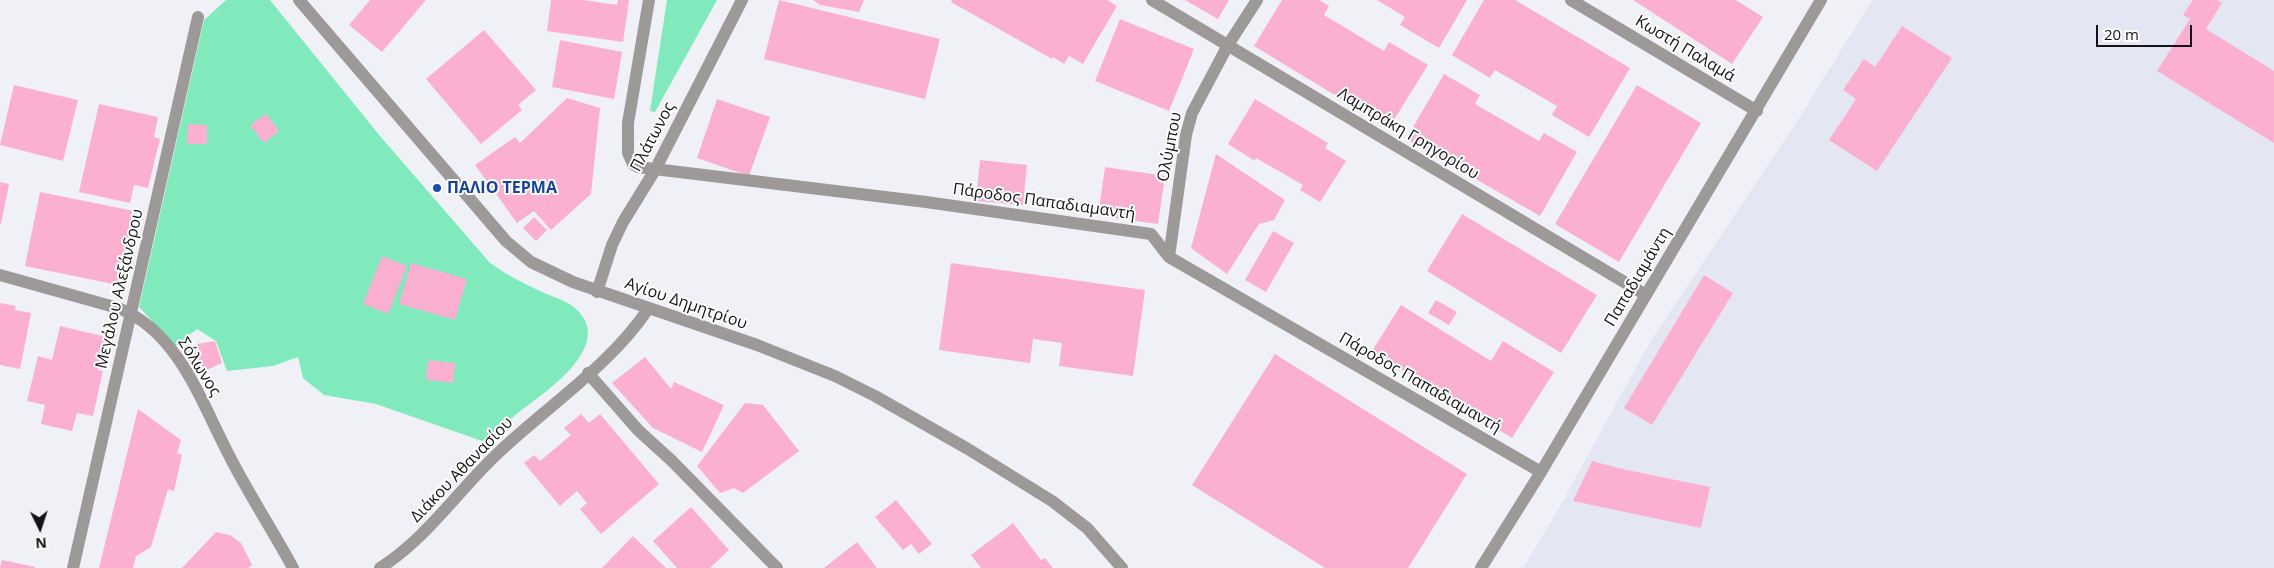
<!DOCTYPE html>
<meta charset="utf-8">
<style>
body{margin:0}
#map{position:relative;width:2274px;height:568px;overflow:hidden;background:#f0f1f7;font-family:"Open Sans",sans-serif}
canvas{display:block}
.north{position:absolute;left:15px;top:503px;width:50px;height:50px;-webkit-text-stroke:4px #fff;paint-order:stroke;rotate:176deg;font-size:14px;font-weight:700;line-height:20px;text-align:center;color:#141416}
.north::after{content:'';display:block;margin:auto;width:18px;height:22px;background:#141416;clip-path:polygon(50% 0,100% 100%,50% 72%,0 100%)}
.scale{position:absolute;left:2096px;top:25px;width:96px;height:22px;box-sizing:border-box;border:2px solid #141416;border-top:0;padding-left:6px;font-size:15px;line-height:18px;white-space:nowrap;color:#141416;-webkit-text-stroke:4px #fff;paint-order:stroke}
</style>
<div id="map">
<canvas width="2274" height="568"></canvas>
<div class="north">N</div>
<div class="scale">20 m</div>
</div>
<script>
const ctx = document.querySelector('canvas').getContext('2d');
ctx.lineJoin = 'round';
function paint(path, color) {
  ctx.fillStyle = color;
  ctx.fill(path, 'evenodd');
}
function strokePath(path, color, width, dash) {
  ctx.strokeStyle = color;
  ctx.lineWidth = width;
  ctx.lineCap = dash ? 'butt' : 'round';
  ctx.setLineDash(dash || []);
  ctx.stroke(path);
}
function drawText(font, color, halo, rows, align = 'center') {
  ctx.font = font + ' "Open Sans",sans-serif';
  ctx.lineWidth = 4;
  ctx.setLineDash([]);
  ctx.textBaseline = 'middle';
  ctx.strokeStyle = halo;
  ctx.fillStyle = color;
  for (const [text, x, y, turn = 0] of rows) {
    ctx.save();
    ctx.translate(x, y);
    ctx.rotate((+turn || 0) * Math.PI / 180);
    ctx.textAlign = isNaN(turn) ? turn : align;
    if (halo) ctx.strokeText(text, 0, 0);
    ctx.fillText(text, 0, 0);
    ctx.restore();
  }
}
paint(new Path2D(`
 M1872 0H2274V568H1523L1559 508 1651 340 1801 115Z`), '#e5e6f4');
paint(new Path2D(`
 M226 0H270L380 136 490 263C506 274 522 283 540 291 550 296 562 299 571 305 621 342 547 391 519 412 507 422 496 432 485 442L376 404 324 395 303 378 298 357 273 366 227 371 216 341 197 329 175 346 139 307 204 20Z
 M667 0H717L655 112 650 111Z`), '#80eabd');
paint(new Path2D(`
 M370 0H426L382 52 349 25Z
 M551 0H583L617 5 618 0H629L623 42 547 31Z
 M779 0 940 39 925 99 764 59Z
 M813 0H864L859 12 820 5Z
 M952 0H1107L1117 6 1083 64 1069 56 1064 64 1053 57 1052 59 951 2Z
 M1185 0H1229L1218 19Z
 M1282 0H1319L1329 6 1324 15 1384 51 1389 42 1428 65 1389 128 1254 46Z
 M1377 0H1467L1439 48 1400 25 1405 17Z
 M1484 0H1515L1630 68 1589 137 1552 115 1557 106 1495 70 1490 78 1452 55Z
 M1633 0H1736L1763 17 1732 64Z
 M2193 0H2217L2222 3 2206 29 2274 71V143L2157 71 2190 19 2183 15Z
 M1120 19 1194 49 1169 111 1095 81Z
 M1902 26 1952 58 1877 171 1829 140 1856 99 1843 90 1864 59 1875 67Z
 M484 30 536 90 518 105 522 110 481 144 426 79Z
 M560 40 622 52 614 99 552 87Z
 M1444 74 1480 95 1475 104 1539 141 1544 133 1577 152 1540 216 1406 139Z
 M14 85 78 100 63 161 0 145Z
 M1637 85 1701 123 1619 262 1555 224Z
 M567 98 600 108 591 194 551 230 534 211 517 223 475 165 515 137 520 143Z
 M717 99 770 117 749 176 697 158Z
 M1255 99 1328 143 1325 148 1346 161 1320 202 1300 190 1303 185 1256 158 1255 161 1228 144Z
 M99 104 158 117 154 137 160 139 148 188 134 185 130 203 79 192Z
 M266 114 279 131 264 143 250 125Z
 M188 124 207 125V144H187Z
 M1216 154 1285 200 1274 220 1259 224 1227 274 1191 248Z
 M980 160 1027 165 1023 205 976 201Z
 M1105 167 1165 176 1158 224 1098 216Z
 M0 182 9 184 1 224H0Z
 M40 192 134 211 118 285 25 266Z
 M1462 214 1597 295 1561 353 1427 271Z
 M534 217 547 230 536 241 523 228Z
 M1273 231 1294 243 1266 292 1245 280Z
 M382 256 407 266 388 314 363 304Z
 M411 263 467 279 455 320 399 304Z
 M951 263 1145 290 1133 376 1059 366 1062 343 1033 339 1030 363 939 350Z
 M1704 275 1733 293 1652 425 1624 408Z
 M1436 300 1457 312 1449 325 1428 313Z
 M0 303 16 306 15 310 31 313 20 369 0 365Z
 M1401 305 1491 361 1503 341 1554 372 1512 438 1372 351Z
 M60 326 111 338 107 354 102 352 98 370 103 371 93 416 77 413 72 431 41 424 45 405 27 401 38 356 52 360Z
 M215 341 222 363 198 374 183 353 197 344Z
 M1275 354 1467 474 1408 568H1325L1192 485Z
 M645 357 671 389 674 382 724 405 702 452 653 428 612 383Z
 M428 360 455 363 453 383 426 380Z
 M745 403 763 405 799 451 743 493 734 488 720 493 697 466Z
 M138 409 181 440 177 453 182 455 174 491 168 489 151 547 136 556 133 568H99Z
 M581 414 589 423 600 414 659 484 601 534 580 509 587 503 577 491 560 506 524 463 534 455 540 461 571 435 564 428Z
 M1592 461 1622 469 1710 487 1701 528 1573 501Z
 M896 500 932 544 919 554 911 544 903 550 875 517Z
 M691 507 729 550 710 568H677L653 541Z
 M1013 523 1041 560 1045 558 1053 568H981L971 555Z
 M216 532 230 535 241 543 252 565 248 568H182Z
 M633 536 666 568H602Z
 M857 542 877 568H824Z
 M2 560 35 567V568H0Z`), '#fcb0d1');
strokePath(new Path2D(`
 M649 0 628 123V153L633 164 638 167 926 202 1151 234 1169 257 1541 472
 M1152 0 1646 295
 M1571 0 1757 111
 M1169 257 1186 135 1192 113 1228 45 1257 0
 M0 275 118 308C180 332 202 405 231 459 250 496 273 531 293 568
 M597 292 612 245 623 222 655 170 742 0
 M588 373 638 430 672 461 777 568
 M73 568 198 17
 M380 568C427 538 457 492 497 454 545 408 611 365 648 309
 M1481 568 1541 472 1821 0`), '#9c9998', 12);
strokePath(new Path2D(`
 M299 0 506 241 531 262 573 282 757 345 835 376 875 396 968 449 1052 501 1087 528 1122 568`), '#9c9998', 12);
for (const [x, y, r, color] of [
 [437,188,5,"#1a4fb4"]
]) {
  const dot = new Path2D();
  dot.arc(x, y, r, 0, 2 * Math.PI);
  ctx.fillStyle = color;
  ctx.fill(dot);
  strokePath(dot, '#fff', 2);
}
drawText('16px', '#141416', '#fff', [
 ["Κωστή Παλαμά",1685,49,31],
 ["Λαμπράκη Γρηγορίου",1408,134,31],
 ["Πλάτωνος",653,137,-62],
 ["Ολύμπου",1170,147,-79],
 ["Πάροδος Παπαδιαμαντή",1044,202,8],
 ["Παπαδιαμάντη",1638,277,-59],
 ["Μεγάλου Αλεξάνδρου",120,289,-77],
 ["Αγίου Δημητρίου",686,304,19],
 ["Σόλωνος",199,367,58],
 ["Πάροδος Παπαδιαμαντή",1420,383,30],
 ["Διάκου Αθανασίου",462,470,-46]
]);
drawText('bold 16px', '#164399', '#fff', [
 ["ΠΑΛΙΟ ΤΕΡΜΑ",447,188]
], 'left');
</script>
